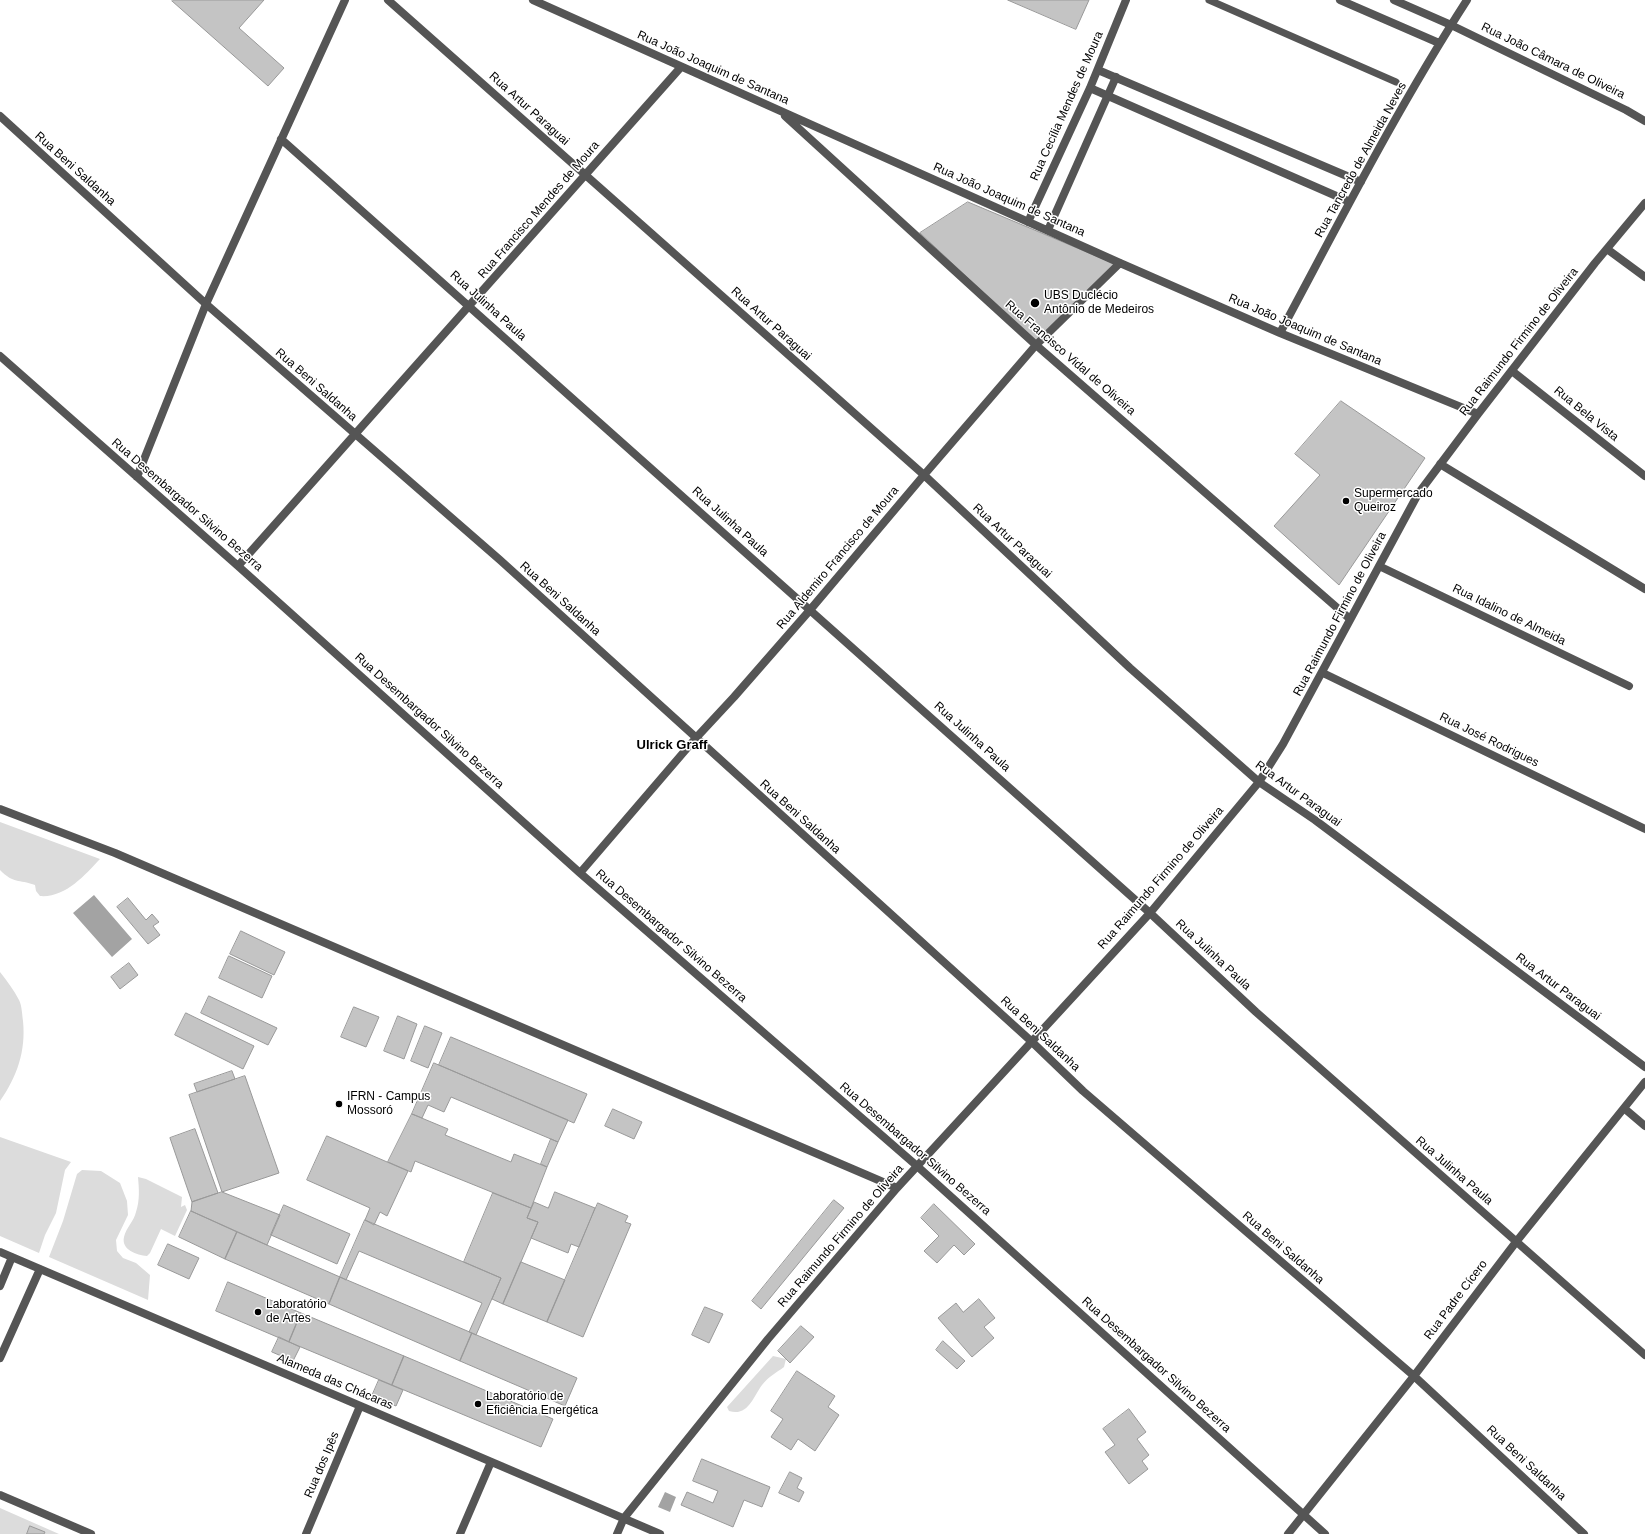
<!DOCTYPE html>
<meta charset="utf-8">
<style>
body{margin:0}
canvas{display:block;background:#fff}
</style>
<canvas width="1645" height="1534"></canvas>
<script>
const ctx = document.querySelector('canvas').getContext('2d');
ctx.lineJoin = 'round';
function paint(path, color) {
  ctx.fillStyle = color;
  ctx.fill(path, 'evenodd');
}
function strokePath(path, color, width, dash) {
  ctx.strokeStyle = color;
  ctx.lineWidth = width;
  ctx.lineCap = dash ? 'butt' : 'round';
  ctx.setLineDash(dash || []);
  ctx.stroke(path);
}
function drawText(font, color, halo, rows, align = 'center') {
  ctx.font = font + ' Arial,sans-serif';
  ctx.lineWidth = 3;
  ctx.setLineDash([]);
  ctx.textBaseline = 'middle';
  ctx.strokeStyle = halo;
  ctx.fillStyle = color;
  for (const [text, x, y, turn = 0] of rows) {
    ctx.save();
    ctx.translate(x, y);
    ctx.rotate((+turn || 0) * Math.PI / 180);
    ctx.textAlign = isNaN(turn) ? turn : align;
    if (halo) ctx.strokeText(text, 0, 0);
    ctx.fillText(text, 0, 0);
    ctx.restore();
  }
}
paint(new Path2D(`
 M0 822 100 859C84 876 65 898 40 896L36 891 35 885C18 879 14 884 0 870Z
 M0 972C7 981 14 990 19 1000 22 1006 22 1014 23 1021 26 1051 17 1077 0 1101Z
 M0 1137 71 1162 65 1170 56 1213 45 1235 39 1253 0 1236Z
 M82 1170 101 1171 120 1183 127 1201 128 1215 116 1240 117 1251 123 1258 136 1263 150 1275 148 1300 49 1257 63 1221 77 1174Z
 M138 1177 146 1179 182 1197 181 1207 185 1205 187 1210 175 1236 161 1229 150 1253 147 1256C137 1255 121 1250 124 1237 126 1228 134 1221 136 1212 140 1200 139 1189 138 1177Z
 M773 1356 786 1359 784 1367C776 1373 769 1376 762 1385 753 1397 748 1417 729 1411L727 1407Z
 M0 1508 59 1534H0Z`), '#dcdcdc');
paint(new Path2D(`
 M94 895 132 939 112 957 73 913Z
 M665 1492 676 1497 670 1512 658 1507Z`), '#a3a3a3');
const building = new Path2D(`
 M173 0H264L239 28 284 68 268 86 172 1Z
 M1008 0H1089L1076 29Z
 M968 202 1115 264 1036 342 920 233Z
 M1341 401 1425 458 1339 585 1274 526 1320 475 1295 454Z
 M128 898 146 920 152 914 159 922 153 926 160 935 148 944 117 907Z
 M241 931 285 952 274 975 230 954Z
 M229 956 272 976 262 998 219 978Z
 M129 963 138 975 120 989 111 977Z
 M209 996 277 1028 268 1045 201 1013Z
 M354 1007 379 1017 366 1047 341 1037Z
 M186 1013 254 1046 243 1069 175 1035Z
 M398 1016 417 1024 404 1059 384 1051Z
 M425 1026 442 1033 428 1068 411 1061Z
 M451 1037 587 1094 574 1123 439 1065Z
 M434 1063 568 1120 558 1142 451 1097 444 1112 428 1105 422 1118 412 1114Z
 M232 1071 235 1079 197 1092 194 1084Z
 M245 1076 279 1173 222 1192 189 1095Z
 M613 1109 642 1122 634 1139 605 1126Z
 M412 1114 448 1129 445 1135 511 1162 514 1154 547 1167 531 1208 415 1161 411 1172 388 1162Z
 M195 1129 218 1193 192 1202 170 1138Z
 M327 1136 408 1171 387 1216 380 1212 374 1225 365 1220 370 1208 307 1180Z
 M551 1139 558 1142 547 1167 541 1164Z
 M222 1192 280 1215 267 1245 191 1211 192 1202Z
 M555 1192 595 1208 579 1247 571 1244 568 1253 531 1238 538 1222 527 1218 534 1202 548 1208Z
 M493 1193 531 1208 527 1218 538 1222 503 1304 492 1299 501 1278 464 1262Z
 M834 1200 844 1208 761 1309 752 1301Z
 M598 1203 628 1216 625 1222 631 1224 583 1337 547 1322Z
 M934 1204 975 1244 964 1255 954 1245 937 1263 924 1251 939 1236 921 1218Z
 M284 1205 350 1234 337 1264 271 1235Z
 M191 1211 237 1232 225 1259 179 1237Z
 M365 1220 501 1278 476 1335 469 1332 482 1303 359 1251 346 1280 340 1277Z
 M237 1232 340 1277 329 1304 225 1259Z
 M168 1244 199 1258 189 1279 158 1265Z
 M521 1262 565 1280 547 1322 503 1304Z
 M340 1277 472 1333 460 1361 329 1304Z
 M228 1282 301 1313 289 1342 216 1311Z
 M979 1299 995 1318 984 1327 994 1338 972 1357 938 1318 956 1303 963 1312Z
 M705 1307 723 1314 709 1343 692 1335Z
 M301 1313 404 1356 392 1385 289 1342Z
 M801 1326 814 1337 790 1363 778 1351Z
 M472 1333 577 1378 565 1406 460 1361Z
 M279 1337 300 1347 293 1361 272 1352Z
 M943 1341 965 1361 957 1369 936 1350Z
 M404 1356 553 1419 541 1447 392 1385Z
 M797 1371 835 1396 828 1407 839 1415 815 1451 798 1439 791 1450 771 1437 783 1419 771 1411Z
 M379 1380 403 1390 396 1406 372 1396Z
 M1129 1409 1146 1432 1137 1439 1149 1455 1142 1461 1148 1469 1129 1484 1105 1452 1115 1445 1103 1429Z
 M702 1459 770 1487 762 1507 744 1500 733 1527 681 1505 687 1492 713 1503 718 1491 693 1481Z
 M790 1472 802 1478 797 1488 804 1492 799 1502 779 1493Z
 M30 1526 45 1532 44 1534H27Z`);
paint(building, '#c4c4c4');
strokePath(building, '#999', 1);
strokePath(new Path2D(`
 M1209 0 1396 82`), '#555', 7);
strokePath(new Path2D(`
 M388 0 924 475 1130 668 1259 782 1315 820 1645 1067
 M533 0 1120 263 1280 333 1478 414
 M1340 0 1439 43
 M1394 0 1451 25 1626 110 1645 121
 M1098 70 1361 182
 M1090 88 1350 202
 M0 116 206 304 500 560 1031 1041 1083 1091 1414 1376 1584 1534
 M785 116 1036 345 1350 619
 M281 139 1150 913 1256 1012 1645 1355
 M1028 222 1090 88 1126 0
 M1048 230 1116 77
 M1607 249 1645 277
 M1280 333C1340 221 1398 107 1467 0
 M0 356 238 566 580 873 917 1166 1325 1534
 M1512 371 1645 476
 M1440 464 1645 589
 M137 477 206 304 345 0
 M238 566 681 67
 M1379 566 1629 686
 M1323 673 1645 829
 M0 809 115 853 897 1188
 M580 873 695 739 734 697 810 610 924 475 1036 345 1120 263
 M1625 1109 1645 1126
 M0 1252 660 1534
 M0 1286 12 1257
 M0 1358 40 1269
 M0 1495 91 1534
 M306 1534 360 1406
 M460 1534 491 1462
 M617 1534 624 1518 768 1339 897 1188 1150 913 1259 782 1283 744 1418 494 1478 414 1595 263 1645 203
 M1288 1534 1414 1376 1516 1242 1645 1082`), '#555', 8);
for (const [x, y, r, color] of [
 [1035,303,5,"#000"],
 [1346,501,4,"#000"],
 [339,1104,4,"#000"],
 [258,1312,4,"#000"],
 [478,1404,4,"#000"]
]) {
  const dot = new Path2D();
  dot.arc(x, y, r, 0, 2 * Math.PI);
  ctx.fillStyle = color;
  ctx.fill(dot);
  strokePath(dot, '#fff', 1.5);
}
drawText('12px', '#000', '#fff', [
 ["Rua João Câmara de Oliveira",1553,61,26],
 ["Rua João Joaquim de Santana",713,68,24],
 ["Rua Cecília Mendes de Moura",1067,106,-66],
 ["Rua Artur Paraguai",529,109,42],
 ["Rua Tancredo de Almeida Neves",1361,160,-61],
 ["Rua Beni Saldanha",75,169,42],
 ["Rua João Joaquim de Santana",1009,200,24],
 ["Rua Francisco Mendes de Moura",539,210,-49],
 ["Rua Julinha Paula",488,306,42],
 ["Rua Artur Paraguai",771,324,42],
 ["Rua João Joaquim de Santana",1305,330,23],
 ["Rua Raimundo Firmino de Oliveira",1519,342,-52],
 ["Rua Francisco Vidal de Oliveira",1070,358,41],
 ["Rua Beni Saldanha",316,385,41],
 ["Rua Bela Vista",1586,414,39],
 ["Rua Desembargador Silvino Bezerra",187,505,41],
 ["Rua Julinha Paula",730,522,42],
 ["Rua Artur Paraguai",1012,541,43],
 ["Rua Aldemiro Francisco de Moura",838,558,-50],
 ["Rua Beni Saldanha",560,599,42],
 ["Rua Raimundo Firmino de Oliveira",1340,614,-62],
 ["Rua Idalino de Almeida",1509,615,26],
 ["Rua Desembargador Silvino Bezerra",429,721,42],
 ["Rua Julinha Paula",972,737,42],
 ["Rua José Rodrigues",1489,740,26],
 ["Rua Artur Paraguai",1298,794,36],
 ["Rua Beni Saldanha",800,817,42],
 ["Rua Raimundo Firmino de Oliveira",1161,878,-49],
 ["Rua Desembargador Silvino Bezerra",671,936,41],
 ["Rua Julinha Paula",1213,955,43],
 ["Rua Artur Paraguai",1558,987,37],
 ["Rua Beni Saldanha",1040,1034,43],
 ["Rua Desembargador Silvino Bezerra",915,1149,41],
 ["Rua Julinha Paula",1454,1171,41],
 ["Rua Raimundo Firmino de Oliveira",841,1236,-49],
 ["Rua Beni Saldanha",1283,1248,41],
 ["Rua Padre Cícero",1456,1300,-53],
 ["Rua Desembargador Silvino Bezerra",1156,1365,42],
 ["Alameda das Chácaras",335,1382,23],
 ["Rua Beni Saldanha",1526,1463,43],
 ["Rua dos Ipês",322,1465,-67]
]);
drawText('12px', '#000', '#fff', [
 ["UBS Duclécio",1044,296],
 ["Antônio de Medeiros",1044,310],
 ["Supermercado",1354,494],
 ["Queiroz",1354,508],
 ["IFRN - Campus",347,1097],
 ["Mossoró",347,1111],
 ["Laboratório",266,1305],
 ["de Artes",266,1319],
 ["Laboratório de",486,1397],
 ["Eficiência Energética",486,1411]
], 'left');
drawText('bold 13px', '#000', '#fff', [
 ["Ulrick Graff",672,745]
]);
</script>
